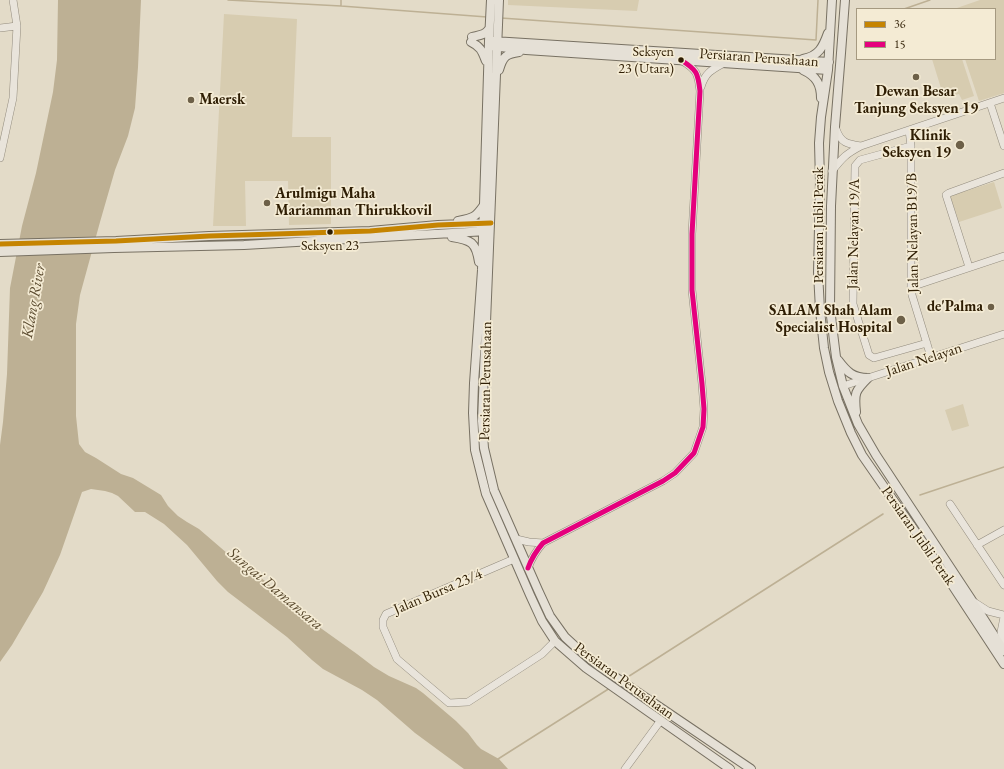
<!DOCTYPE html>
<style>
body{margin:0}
#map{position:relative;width:1004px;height:769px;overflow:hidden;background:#e3dbc8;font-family:"EB Garamond",serif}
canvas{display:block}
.legend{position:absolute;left:856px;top:8px;width:140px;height:52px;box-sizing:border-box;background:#f4ebd4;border:1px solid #a59980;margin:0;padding:5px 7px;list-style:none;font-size:12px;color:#2e1d03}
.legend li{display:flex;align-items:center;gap:8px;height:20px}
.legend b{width:20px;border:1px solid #a59980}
</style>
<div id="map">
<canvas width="1004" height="769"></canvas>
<ul class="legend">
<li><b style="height:5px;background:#c58401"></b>36</li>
<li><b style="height:5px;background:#e5007d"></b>15</li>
</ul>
</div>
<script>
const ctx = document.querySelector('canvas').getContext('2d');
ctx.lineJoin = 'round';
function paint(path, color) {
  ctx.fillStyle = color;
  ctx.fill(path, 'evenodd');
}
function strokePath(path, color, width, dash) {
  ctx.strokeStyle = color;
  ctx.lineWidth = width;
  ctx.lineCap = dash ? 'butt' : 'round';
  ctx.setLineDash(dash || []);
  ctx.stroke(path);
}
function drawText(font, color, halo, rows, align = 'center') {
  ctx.font = font + ' "EB Garamond",serif';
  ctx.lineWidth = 3.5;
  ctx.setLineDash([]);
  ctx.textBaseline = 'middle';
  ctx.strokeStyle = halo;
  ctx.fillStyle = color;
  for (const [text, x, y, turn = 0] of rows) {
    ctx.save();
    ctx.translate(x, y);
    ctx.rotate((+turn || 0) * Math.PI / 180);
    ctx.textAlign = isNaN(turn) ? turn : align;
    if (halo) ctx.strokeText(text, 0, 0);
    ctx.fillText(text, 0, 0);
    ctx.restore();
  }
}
paint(new Path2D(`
 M508 0H639L637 11 508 5Z
 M980 0H1004V93L979 101 965 59H995V9H954Z
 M224 14 297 19 292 137H331V224L289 225 288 181H245L246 226H213Z
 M932 59H962L974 96 962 100 959 94 944 98Z
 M994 182 1002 208 959 222 950 196Z
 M963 404 969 426 952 431 945 410Z`), '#d7ccb0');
paint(new Path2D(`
 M58 0H141L138 67 135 108 128 136 115 170 100 222 80 295 76 324V416L79 444 85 452 96 458 121 474 133 478 161 495 168 506 178 516 187 522 199 529 242 566 249 569 265 581 308 619 357 654 374 667 389 676 416 688 423 693 456 721 468 733 477 745 481 749 499 759 508 769H464L415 733 377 700 362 690 323 669 312 660 287 637 228 592 217 581 187 545 164 524 145 512H135L118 496 112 493 105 491 91 489 82 492 60 555 43 592 12 645 0 662V445L3 422 7 374 10 288 22 226 36 173 53 92 57 60Z`), '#bdb094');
strokePath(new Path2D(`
 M228 0 341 6 487 17
 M341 6V0
 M904 9 930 0
 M501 18 816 40 818 0
 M920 495 1004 467
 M623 680 883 514
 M498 759 610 688`), '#bdb094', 1.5);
const minor = new Path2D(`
 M0 28 17 26
 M701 87C705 73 711 70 724 63
 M990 103 1004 146
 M836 129C841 143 847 144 861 146
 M909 130 911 146V287L912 295 931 357
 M911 146 860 160 855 166 853 304 869 355 874 358 927 343
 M0 158 13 98 17 26 13 0
 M832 171C843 157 846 154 861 146L1004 98
 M969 267 946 195 949 193 1004 173
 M911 287 1004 256
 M843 386 1004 334
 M950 504 1004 585
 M516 539 529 542 543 543
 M977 545 1004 530
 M514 559 386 614 383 620V627L397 659 449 703 468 702 542 654 555 641
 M528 568C532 557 536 551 543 543L663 481 675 473 694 453 703 427 704 409 702 384 692 290V234L700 91C698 73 697 70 681 60
 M974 602 988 611 1004 615
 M1004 617 1001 632 1004 645
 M625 769 661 720`);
const major = new Path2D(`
 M491 0 489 41 482 270 474 383 473 413 475 450 486 494 530 595 542 621 555 641 586 668 730 769
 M499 0 482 421 484 448 494 490 538 590 550 616 565 637 578 649 599 666 751 769
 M832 0 828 70 821 117 819 143 820 181 818 272 820 310 824 348 829 372 838 401 851 433 862 455 889 494 945 574 1004 664
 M845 0 841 53 835 127 831 206 830 308 836 357 843 386 858 424 876 455 971 599 1004 651
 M472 37C480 35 485 35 489 29
 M493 41 829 62
 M471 42C481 47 482 51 486 61
 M492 46 526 50 828 70
 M803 59C819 56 823 47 828 33
 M499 70C503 56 506 54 519 52
 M803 70C816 76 821 84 821 98
 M458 221C473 218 475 218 484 205
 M452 237C471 240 476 242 479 262
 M0 244 116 241 209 236 276 234 370 231 438 225 489 223
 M0 252 114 248 244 245 487 231
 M838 360C847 372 853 378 868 378
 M856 412C854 393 855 391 868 378`);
strokePath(minor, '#928b7d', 8);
strokePath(major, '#787163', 10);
strokePath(minor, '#e9e4db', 7);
strokePath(major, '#e5e0d6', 8);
strokePath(new Path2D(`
 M0 244 116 241 209 236 276 234 370 231 438 225 491 223`), '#c58401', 5);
strokePath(new Path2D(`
 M528 568C532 557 536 551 543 543L663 481 675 473 694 453 703 427 704 409 702 384 692 290V234L700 91C698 73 697 70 681 60`), '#e5007d', 5);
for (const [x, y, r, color] of [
 [681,60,3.5,"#2e1d03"],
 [916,77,4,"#6d6048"],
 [191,100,4,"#6d6048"],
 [960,145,5,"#6d6048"],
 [267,203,4,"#6d6048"],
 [330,232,3.5,"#2e1d03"],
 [991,307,4,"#6d6048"],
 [901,320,5,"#6d6048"]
]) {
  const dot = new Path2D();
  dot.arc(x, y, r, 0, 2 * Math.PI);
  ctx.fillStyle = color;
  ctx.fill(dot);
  strokePath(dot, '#f4ebd4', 1.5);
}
drawText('14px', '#2e1d03', '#f4ebd4', [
 ["Seksyen",674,52],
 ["23 (Utara)",674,69],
 ["Seksyen 23",330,246,"center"]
], 'right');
drawText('15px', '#2e1d03', '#f4ebd4', [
 ["Persiaran Perusahaan",759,58,4],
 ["Persiaran Jubli Perak",819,225,-90],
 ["Jalan Nelayan B19/B",913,233,-91],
 ["Jalan Nelayan 19/A",854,234,-89],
 ["Jalan Nelayan",924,360,-18],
 ["Persiaran Perusahaan",486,381,-89],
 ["Persiaran Jubli Perak",918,536,55],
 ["Jalan Bursa 23/4",438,592,-23],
 ["Persiaran Perusahaan",624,681,36]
]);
drawText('bold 15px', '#2e1d03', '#f4ebd4', [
 ["Dewan Besar",916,92,"center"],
 ["Tanjung Seksyen 19",916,109,"center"],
 ["Maersk",199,100,"left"],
 ["Klinik",951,136],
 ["Seksyen 19",951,153],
 ["Arulmigu Maha",275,194,"left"],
 ["Mariamman Thirukkovil",275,211,"left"],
 ["de'Palma",983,307],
 ["SALAM Shah Alam",892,311],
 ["Specialist Hospital",892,328]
], 'right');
drawText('italic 16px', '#5a4a2e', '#f4ebd4', [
 ["Klang River",34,301,-80],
 ["Sungai Damansara",275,589,40]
]);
</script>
